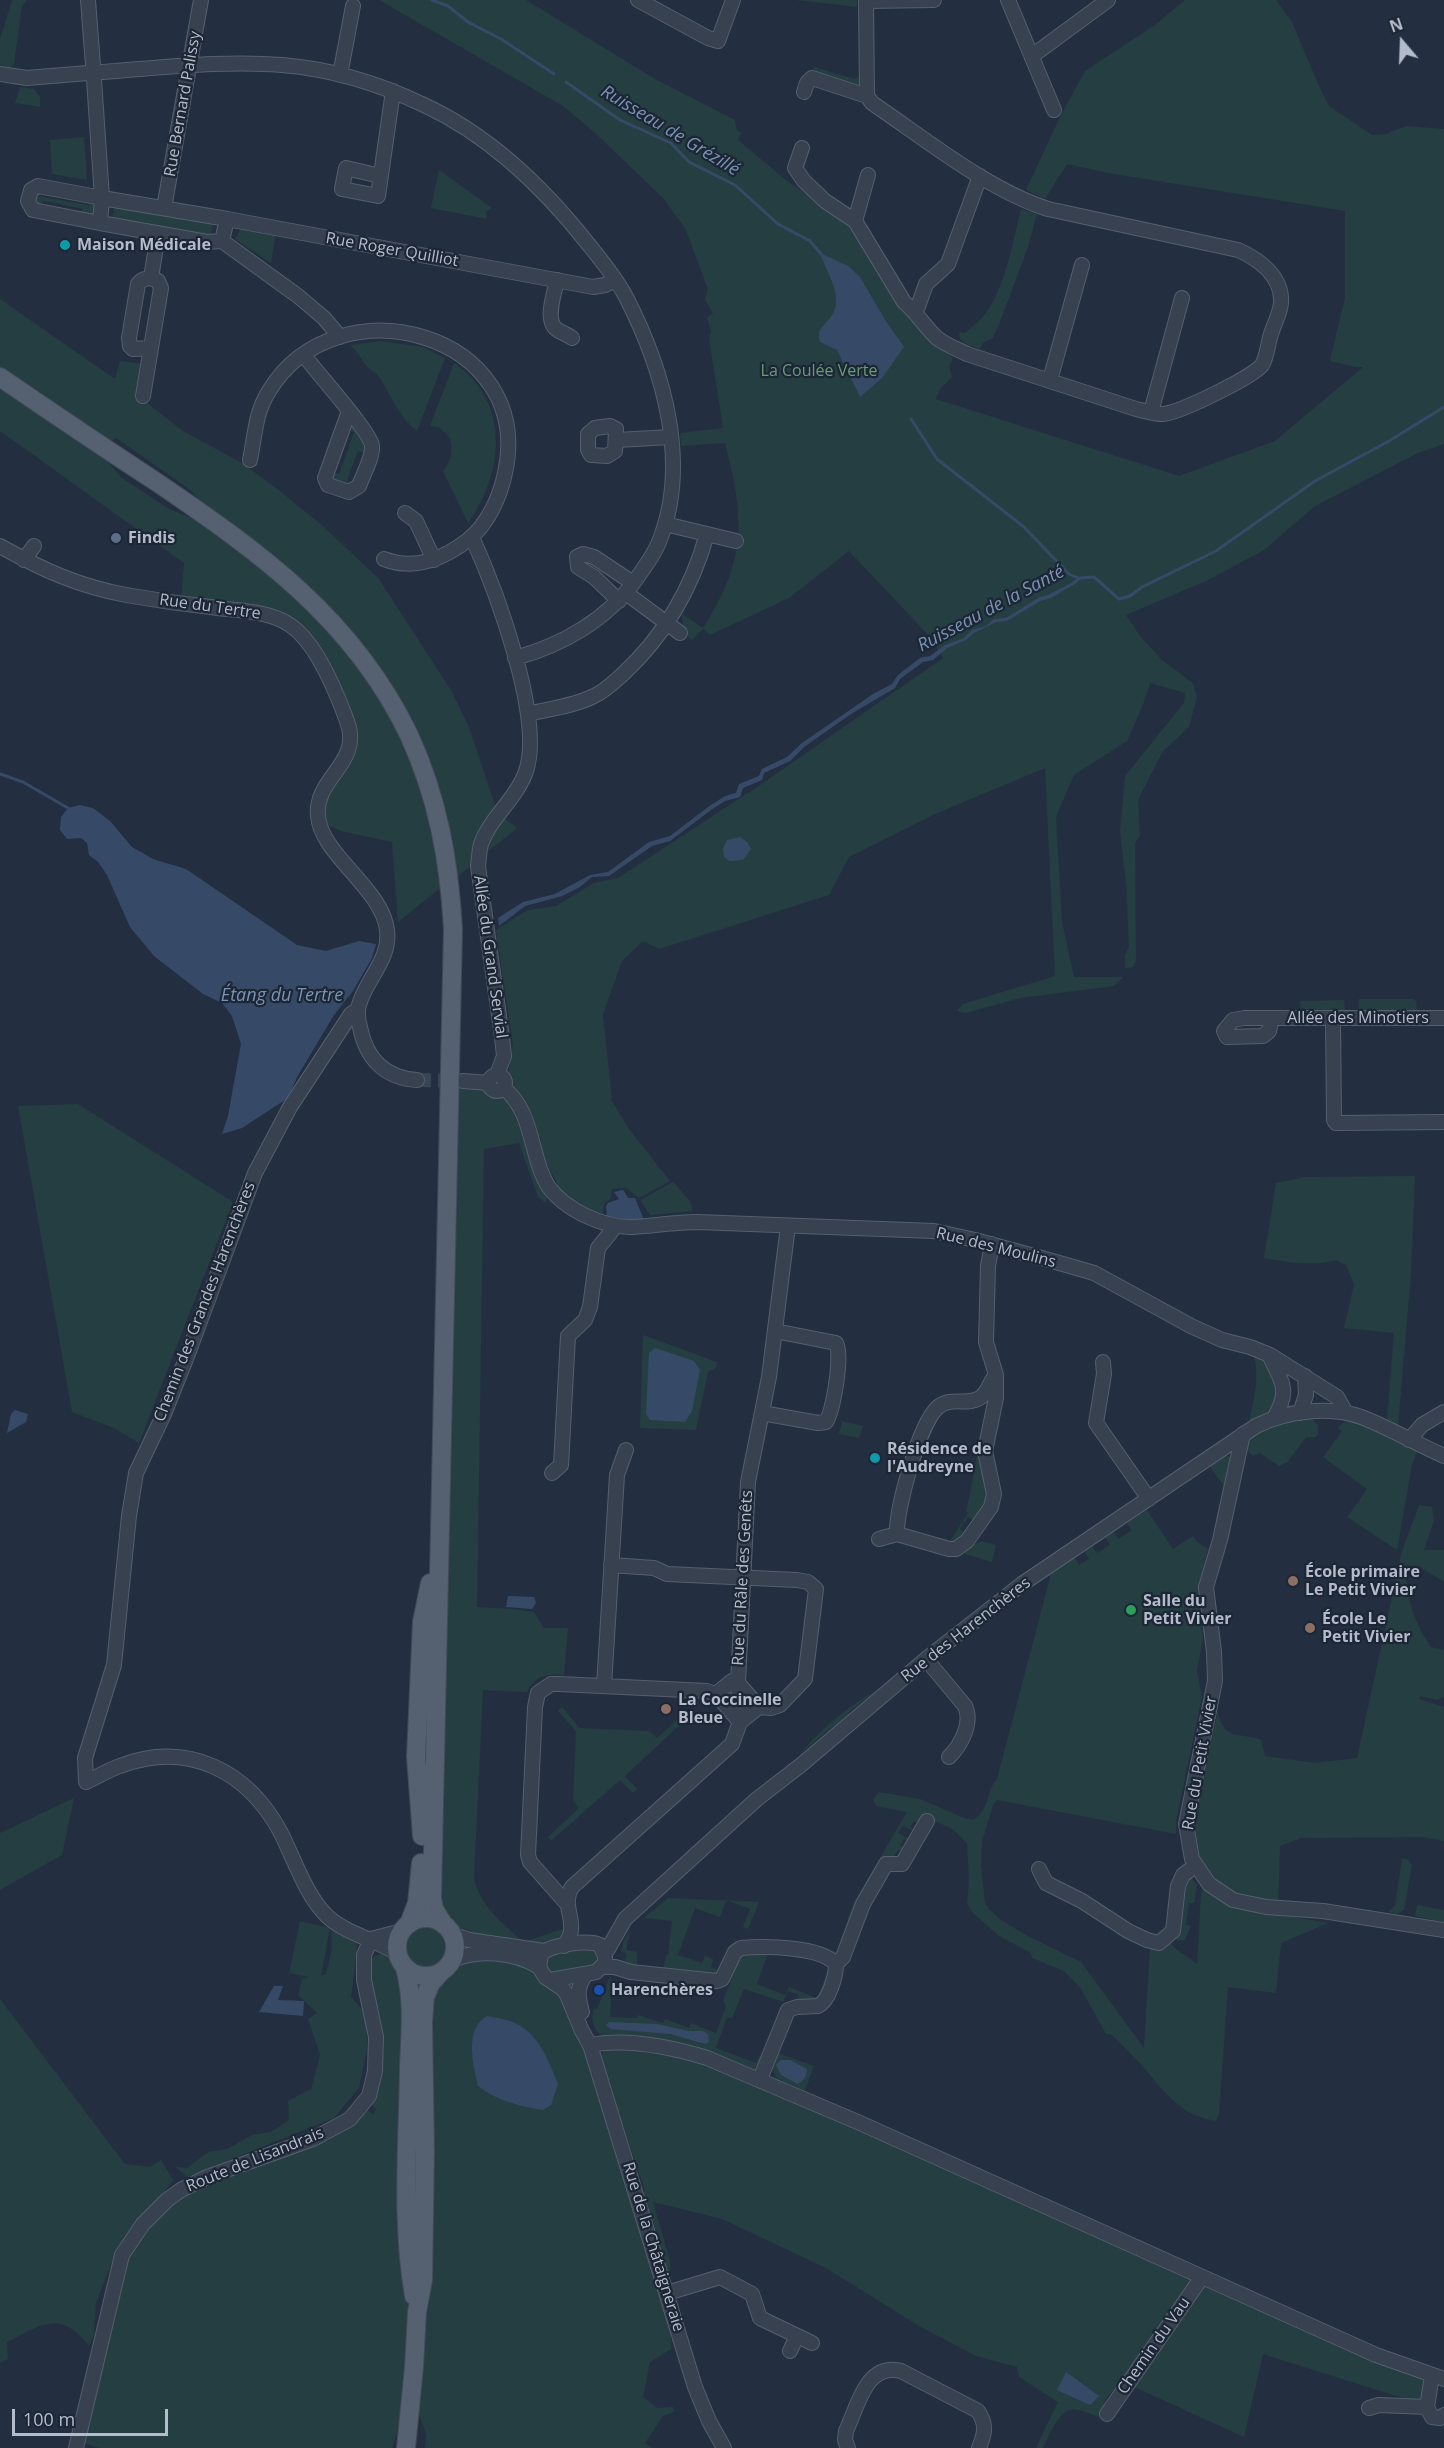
<!DOCTYPE html>
<meta charset="utf-8">
<style>
body{margin:0}
#map{position:relative;width:1444px;height:2448px;overflow:hidden;background:#232f40;font-family:"Open Sans",sans-serif}
canvas{display:block}
.north{position:absolute;left:1372px;top:12px;width:60px;height:60px;-webkit-text-stroke:4px #1c2635;paint-order:stroke;rotate:341deg;font-size:16px;font-weight:700;line-height:24px;text-align:center;color:#b4bccb}
.north::after{content:'';display:block;margin:auto;width:21px;height:27px;background:#b4bccb;clip-path:polygon(50% 0,100% 100%,50% 72%,0 100%)}
.scale{position:absolute;left:12px;top:2409px;width:156px;height:27px;box-sizing:border-box;border:3px solid #b4bccb;border-top:0;padding-left:8px;font-size:18px;line-height:21px;white-space:nowrap;color:#b4bccb;-webkit-text-stroke:4px #1c2635;paint-order:stroke}
</style>
<div id="map">
<canvas width="1444" height="2448"></canvas>
<div class="north">N</div>
<div class="scale">100 m</div>
</div>
<script>
const ctx = document.querySelector('canvas').getContext('2d');
ctx.lineJoin = 'round';
function paint(path, color) {
  ctx.fillStyle = color;
  ctx.fill(path, 'evenodd');
}
function strokePath(path, color, width, dash) {
  ctx.strokeStyle = color;
  ctx.lineWidth = width;
  ctx.lineCap = dash ? 'butt' : 'round';
  ctx.setLineDash(dash || []);
  ctx.stroke(path);
}
function drawText(font, color, halo, rows, align = 'center') {
  ctx.font = font + ' "Open Sans",sans-serif';
  ctx.lineWidth = 4.5;
  ctx.setLineDash([]);
  ctx.textBaseline = 'middle';
  ctx.strokeStyle = halo;
  ctx.fillStyle = color;
  for (const [text, x, y, turn = 0] of rows) {
    ctx.save();
    ctx.translate(x, y);
    ctx.rotate((+turn || 0) * Math.PI / 180);
    ctx.textAlign = isNaN(turn) ? turn : align;
    if (halo) ctx.strokeText(text, 0, 0);
    ctx.fillText(text, 0, 0);
    ctx.restore();
  }
}
paint(new Path2D(`
 M12 0H27L22 6 14 64 10 68 0 65V39Z
 M379 0H526L655 79 735 120 737 131 741 133 738 140 787 181 852 225 913 321 952 357 953 360 949 366 952 377 940 389 936 399 1179 476 1275 441 1363 367H1355L1330 361 1345 297V211L1108 173 1067 164 1045 199 1026 190 1061 115 1085 71 1155 25 1185 0H1276L1292 22 1318 84 1329 106 1372 135 1386 134 1406 126 1444 129V444L1418 453 1315 506 1264 550 1206 581 1126 615 1140 636 1162 660 1193 683 1197 697 1189 727 1163 751 1138 800 1140 836 1135 843 1136 960 1133 967 1125 968V955L1129 947 1126 884 1120 831 1125 776 1184 703 1185 693 1150 683 1143 705 1127 741 1074 775 1056 817 1062 922 1074 977H1123L1114 986 1020 998 966 1013 957 1011 963 1004 1055 976 1045 768 935 814 849 857 829 895 659 949 643 941 622 961 603 1014 612 1101 629 1129 670 1181 639 1198 626 1188 612 1189 611 1198 604 1204 603 1214 579 1207 560 1189 542 1154 541 1140 532 1114 508 1076 513 1045 496 930 528 910 556 906 594 883 618 878 760 785 943 658 930 637 849 551 789 598 710 635 703 629 692 640 684 634 682 614 703 628C747 559 745 520 725 443L681 446 680 433 723 428 709 338 711 331 707 317 713 314 705 299 708 289 685 228 663 198 594 132 563 106Z
 M795 0H857V7Z
 M814 67 855 79 858 77 859 83 854 86 813 72Z
 M20 87 34 89 40 97V107L15 103Z
 M84 137 87 180 52 174 50 140Z
 M439 170 492 208 486 211 487 219 431 208Z
 M43 189 38 196 89 205 94 200 96 213 92 217 78 215 83 209 44 201 36 207 35 192Z
 M115 205 213 223 211 237 112 219Z
 M1021 209 1037 214 1028 247 1000 322 993 338 983 343 980 349 966 344 960 339 959 332 965 333C972 327 980 321 985 314 1005 289 1013 240 1021 209Z
 M242 226 276 233 271 263 235 239Z
 M0 299 115 379 120 361 143 364 138 396 183 431 242 463 280 491 324 527 379 579 452 692 469 727 495 805 507 820 517 828 456 878 393 693 199 502 192 491 116 438 110 442 0 368Z
 M381 341 423 347 445 358 417 431C399 417 391 395 379 377 375 371 369 370 365 364 360 357 357 351 350 345Z
 M454 363C511 401 504 474 468 523L443 471C452 461 453 450 450 438L439 427 430 426Z
 M0 383 99 452 122 478 169 509 202 522 233 543 330 627 392 717 423 789 444 885 398 922 392 842 341 831 325 824 321 806 352 748 301 627 181 599 184 563 0 431Z
 M350 425H353L365 441 366 453 358 451 347 480 355 484 350 487 332 481 331 472 339 474 354 432 346 430Z
 M1359 999H1413L1416 1001 1417 1013H1358Z
 M1344 1000 1345 1013 1301 1014 1300 1001Z
 M457 1086C473 1087 494 1087 508 1097 524 1108 540 1170 548 1191L546 1203 538 1197 519 1143 484 1149 477 1607 512 1609 534 1612 544 1628H568L564 1675C546 1674 535 1675 527 1692L483 1690 474 1878C479 1905 503 1924 524 1942L562 1929 564 1937 544 1945 479 1939 454 1928 441 1913Z
 M78 1104 233 1202 139 1443 114 1428 72 1412 18 1106Z
 M1415 1176 1411 1274 1398 1425 1387 1420 1394 1333 1344 1328 1354 1284 1346 1265 1336 1260C1311 1267 1289 1262 1264 1258L1276 1183 1305 1177Z
 M673 1182 690 1201 693 1211 650 1215 640 1200Z
 M643 1335 717 1362 716 1368 708 1372 696 1430 640 1428Z
 M1253 1355 1267 1363 1280 1388 1274 1409 1249 1422C1253 1401 1261 1376 1253 1355Z
 M1310 1417 1318 1425V1434L1316 1437H1306L1288 1462 1279 1466 1260 1453 1253 1456 1248 1451 1249 1438 1265 1426Z
 M842 1421 863 1426 859 1438 839 1434Z
 M1349 1421 1368 1426 1417 1451 1412 1465 1397 1550 1347 1517 1367 1489 1323 1457 1342 1431 1337 1428 1344 1422Z
 M979 1444 988 1498 975 1521 968 1517 960 1529 966 1534 959 1543 948 1544 967 1515 968 1513 966 1511C972 1490 974 1466 979 1444Z
 M1227 1454 1232 1460 1225 1488 1209 1465Z
 M1419 1505 1432 1507 1434 1520 1424 1550H1444V1582L1419 1566 1406 1573C1407 1601 1415 1624 1431 1647L1444 1650V1697L1437 1700 1420 1696 1419 1699 1444 1707V1841L1423 1837 1301 1838 1280 1846 1278 1914 1328 1923 1281 1943 1276 1993 1228 1987 1219 2114 1216 2121C1182 2116 1166 2094 1145 2069 1135 2057 1123 2046 1112 2035L1106 2034 1080 1987 1064 1971 1032 1958 1031 1953 999 1936 972 1912 967 1903 969 1882 967 1843 951 1828 932 1820 921 1825 914 1821 910 1827 917 1831 916 1833 903 1826 898 1833 912 1841 911 1843 904 1839 900 1845 907 1850 905 1853 898 1850 894 1856 901 1860 885 1859 841 1951 838 1949 853 1904 907 1812 876 1806 873 1799 879 1792 920 1799 964 1818 973 1820C992 1808 984 1793 997 1779L1051 1574 1075 1558 1079 1565 1089 1559 1085 1552 1092 1546 1097 1553 1110 1545 1105 1537 1114 1532 1118 1539 1132 1530 1127 1523 1147 1510 1173 1549 1193 1536 1196 1541 1208 1549 1198 1589 1203 1638 1197 1671 1202 1697 1176 1821V1834L997 1800 993 1805 982 1842 981 1865 985 1902 989 1909 1001 1920 1026 1935 1081 1962 1144 2048 1150 1948 1156 1949 1169 1941C1178 1953 1187 1955 1197 1964L1201 1895 1206 1874 1199 1864 1191 1839 1200 1776 1204 1777 1217 1714 1218 1712C1223 1741 1240 1732 1261 1740L1265 1756 1315 1763 1357 1758 1402 1551Z
 M981 1541 996 1545 992 1562 965 1554 963 1550Z
 M877 1690 848 1713V1719L837 1728 833 1726 800 1754C820 1730 849 1705 877 1690Z
 M562 1707 580 1728 649 1731 657 1738 682 1715 686 1719 625 1776 637 1789 633 1793 620 1780 551 1841 548 1837 579 1808 573 1801 576 1731 558 1711Z
 M74 1798 62 1855 0 1890V1833Z
 M1402 1858 1409 1860 1412 1865 1404 1910 1398 1914 1388 1912 1395 1906Z
 M1190 1876 1197 1885 1194 1903H1189L1186 1925 1191 1926 1185 1940 1178 1941 1174 1935 1183 1884Z
 M668 1898 759 1902 748 1929 743 1927 750 1909 726 1900 720 1917 695 1908 678 1955 702 1963 705 1956 713 1959 711 1967 718 1970 723 1957 729 1959 720 1976 663 1970 666 1955H668L672 1921 644 1918Z
 M1417 1905 1444 1910V1922L1415 1916Z
 M300 1921 330 1928 321 1976 326 1974 332 1948 331 1924 358 1939C355 1959 354 1978 351 1997L366 2014 367 2049 359 2088 334 2118 187 2177 175 2167 187 2168 208 2152 227 2149 252 2135 271 2132 289 2120 288 2101 311 2089 320 2055 308 2019 317 2013 298 1995 302 1979 309 1977 289 1973Z
 M405 1948a21 21 0 1 1 42 0a21 21 0 1 1-42 0Z
 M630 1931 626 1950 637 1952V1967L620 1964V1960L625 1961 626 1953 621 1952 624 1940Z
 M589 1945 599 1951 598 1966 553 1976 544 1967 547 1955Z
 M768 1953 757 1984 785 1995 789 1987 817 1998 830 1965 832 1968 818 2001 797 2002 799 1995 788 1991 783 2002 744 1989 732 2018 727 2017 716 2048 756 2063 759 2056 762 2057 757 2070 752 2071 605 2037C593 2031 590 2020 594 2008L597 2009 609 1979 612 1978 610 2017 637 2018 638 2015 663 2023 665 2019 689 2028 691 2023 716 2033 726 2006 723 2001 740 1957 745 1954Z
 M382 1954H388L403 1975 410 2309 404 2413 392 2448H99L84 2443 117 2309 123 2268 140 2236 168 2207 192 2189 365 2108 373 2114 376 2110 370 2103 380 2076 368 1965 374 1956Z
 M496 1956 532 1969 540 1980 568 2002 593 2073 591 2075 631 2197 645 2191 600 2056 606 2048H640L703 2061 1426 2381 1424 2399 1418 2403 1263 2354 1244 2437 1121 2381 1106 2399 1098 2417C1091 2414 1078 2408 1070 2410 1057 2413 1049 2437 1043 2448H1036L1058 2402 1019 2377 1017 2367 976 2356 919 2326 826 2268 722 2219 653 2202 670 2261 671 2349 650 2362 643 2397 657 2408 673 2407 675 2411 663 2416 645 2443 653 2448H425L426 2435 419 2414 427 2292 429 1996 463 1961Z
 M0 1999 125 2164 150 2167 161 2160 173 2180 149 2213 129 2230 118 2247 96 2303 94 2335 89 2346C60 2309 43 2324 7 2342L8 2359 0 2363Z
 M778 2053 814 2066 805 2091 776 2078 772 2068Z`), '#253e41');
paint(new Path2D(`
 M820 253 848 266 860 277 885 320 904 347 882 378 860 397 837 350 820 342C814 325 833 324 836 304 838 287 825 269 820 253Z
 M1073 582 1076 583 1051 598 1040 601 1007 621 996 622 974 633 966 640 947 648 933 660 923 662 900 679 895 688 851 714 804 747 790 761 764 773 762 780 743 788 740 797 725 801 711 810 670 841 652 846 609 876 592 877 580 887 562 896 525 906 499 926 498 918 523 902 555 894 590 875 608 872 649 842 670 836 708 807 725 796 736 793 739 784 759 776 762 769 787 757 802 743 873 694 892 684 898 675 920 658 930 656 945 645 964 638 972 630 986 626 994 619 1006 618 1040 597 1048 595Z
 M80 805 93 808 110 821 132 847 153 859 186 869 297 945 326 951 359 941 376 944 372 958 353 991 334 1015 297 1077 288 1098 242 1128 222 1134 228 1116 241 1044 232 1016 222 1003 203 994 154 956 130 927 107 875 98 862 89 855 87 843 81 838 67 839 60 830 61 817 68 808Z
 M740 837 747 842 751 849 743 860 730 861 724 857 723 849 727 840Z
 M623 1190 628 1198H635L644 1220 625 1223 607 1219 606 1206 608 1203 619 1199 614 1192Z
 M655 1348 694 1361 700 1370 692 1411 685 1422 650 1420 646 1414 649 1353Z
 M15 1410 28 1414 26 1422 7 1433 11 1414Z
 M508 1596 534 1597 536 1603 532 1609 506 1607Z
 M274 1986H283L278 2000 304 2001 303 2016 259 2012Z
 M487 2016C496 2018 507 2019 515 2023 539 2034 549 2062 558 2084L551 2105 543 2110C522 2107 495 2100 478 2086 473 2064 464 2029 487 2016Z
 M609 2022 657 2024 688 2031H703L708 2034 709 2042 705 2044 670 2034 611 2029 606 2025Z
 M781 2060H790L807 2069C807 2076 804 2080 798 2084L781 2075 776 2065Z
 M1066 2372 1099 2396 1090 2405 1057 2390Z`), '#364a68');
strokePath(new Path2D(`
 M432 0 448 6 468 22 501 39 554 74
 M566 82 620 120 671 143 689 162 735 185 778 224 810 241 822 255
 M911 419 937 459 1024 527 1069 574 1078 578
 M1072 584 1080 578 1094 577 1119 599 1130 596 1142 587 1216 551 1315 481 1389 441 1444 407
 M0 774 23 782 68 808`), '#364a68', 3);
strokePath(new Path2D(`
 M417 1080 457 1081`), '#394455', 14, [14, 7]);
const minor = new Path2D(`
 M88 0 93 65
 M638 0 708 38 718 41 733 0
 M1008 0 1054 110
 M866 1 934 0
 M1032 56 1108 0
 M102 72C161 68 222 60 282 65 331 69 380 84 424 105 489 135 545 189 589 245 602 261 616 278 626 297 663 369 691 463 659 542 654 555 645 566 637 578 608 619 563 645 515 658
 M0 74 27 78 88 73
 M340 75 353 6
 M94 79 102 198 38 186 31 190 28 201 33 210 100 223
 M804 92 807 83 812 78 867 96
 M802 148 795 168 804 181 825 201 855 221 904 302C917 313 925 327 937 338 946 345 957 349 967 354L1136 409C1145 411 1154 414 1163 414 1179 413 1253 377 1262 365 1267 357 1268 343 1271 334 1274 324 1280 314 1281 303 1283 277 1259 259 1238 250L1048 209C988 190 924 138 872 103L867 96 866 0
 M380 176 346 168 342 189 378 196 393 91
 M102 198 227 219 222 241 207 242 100 223Z
 M164 208 201 0
 M227 219 593 287 605 285 615 280
 M855 221 868 175
 M222 241 298 296 324 318 340 337
 M151 278 158 234
 M557 280C555 292 545 317 555 328 559 332 567 334 572 338
 M916 312 926 284 948 264 980 176
 M304 355C315 371 371 432 372 446 373 457 363 475 359 486L349 492 328 485 325 478 349 411
 M1050 380 1082 265
 M143 396 161 288 158 281C151 277 143 277 138 284L129 338 130 346 133 349 149 348
 M1151 412 1182 298
 M610 426 616 429 615 451 607 456 591 455 588 450V434L595 428Z
 M617 440 671 437
 M250 460C255 436 255 413 269 391 337 279 536 333 505 473 500 497 488 524 468 540 443 559 415 571 384 559
 M405 513 416 521 434 560
 M665 524 736 541
 M472 537C495 588 546 722 525 774 515 800 490 818 481 844 479 851 479 859 478 866L502 1037 504 1056 497 1075
 M0 546C43 570 78 586 126 595 154 600 182 604 211 607 236 611 268 610 290 625 316 642 336 691 347 721 363 764 314 777 318 816 321 855 382 888 387 930 391 959 366 979 359 1005 357 1012 358 1020 360 1027 366 1058 384 1078 417 1080
 M24 560 34 546
 M626 593 680 633
 M619 601 594 577 578 567 577 557 583 554 594 557 633 583
 M528 714C549 709 574 706 594 696 605 691 614 682 623 674 664 636 692 588 707 534
 M358 1009 351 1014 290 1107 255 1173 186 1359 164 1414 136 1473 129 1516 114 1665 85 1758 86 1782C97 1777 108 1770 120 1766 188 1740 248 1771 281 1833 294 1859 307 1898 328 1917 347 1934 376 1940 397 1953
 M1272 1019 1269 1031 1263 1036 1227 1037 1224 1031 1233 1020 1244 1018H1444
 M1333 1019 1334 1120 1336 1123 1444 1122
 M489 1083a8 8 0 1 1 16 0a8 8 0 1 1-16 0Z
 M463 1081 489 1083
 M503 1087C524 1105 528 1126 535 1152 538 1164 542 1176 548 1186 565 1210 604 1228 633 1227 654 1226 675 1222 697 1222L934 1231 975 1240 1049 1260 1094 1273 1191 1326 1222 1340 1250 1347 1270 1355 1337 1397 1346 1413
 M1270 1357C1283 1383 1290 1391 1274 1418
 M1103 1362 1104 1374 1096 1423 1149 1499
 M762 1413 818 1423 826 1422C833 1411 843 1355 836 1343L775 1331
 M1300 1413 1306 1395 1305 1376
 M1243 1434 1220 1540 1206 1587 1214 1652 1215 1681 1186 1824 1192 1859 1209 1884 1233 1900 1266 1907 1323 1911 1444 1930
 M1409 1440 1422 1425 1444 1412
 M552 1473 561 1465 568 1336 585 1320 590 1307 598 1248 611 1232 613 1226
 M897 1534C896 1509 919 1425 937 1408 950 1395 968 1407 981 1397 988 1392 990 1381 996 1375
 M879 1539 897 1534 949 1549H956L967 1541 991 1507 994 1494 985 1451 996 1398V1375L986 1342 988 1266 992 1244
 M611 1565 654 1568 667 1574 797 1580 808 1582 816 1589 805 1679 780 1705 771 1708 759 1707
 M926 1659 965 1706C973 1723 961 1745 949 1757
 M604 1686 617 1475 626 1450
 M716 1694 740 1722 759 1707
 M716 1694 732 1681 738 1683 759 1707
 M1039 1869 1046 1883 1082 1901 1128 1931 1147 1940 1159 1943 1173 1931 1178 1886 1183 1875 1195 1866
 M568 1905 530 1862 528 1855 535 1707 538 1693 551 1684H559L707 1691 716 1694
 M451 1934 469 1940 544 1951
 M371 1939 402 1931
 M564 1946C582 1923 559 1908 572 1887L732 1744 740 1722 738 1683 748 1482 769 1377 788 1226
 M604 1953 608 1949 625 1919 757 1799 801 1765 926 1659 1022 1584 1256 1426C1286 1411 1331 1405 1364 1418 1391 1429 1417 1444 1444 1456
 M451 1961C477 1948 515 1952 539 1967
 M836 1964 843 1957 863 1904 886 1864H902L927 1821
 M602 1967H615L631 1972 717 1981 722 1979 735 1952 741 1948C764 1946 820 1946 836 1964 836 1976 829 2001 818 2006L797 2007 788 2010 760 2079
 M550 1980 596 1972 605 1963V1956L600 1945C588 1939 550 1945 541 1954L539 1967 545 1977 563 1989 567 1995 582 2031 590 2045 695 2387 709 2421 724 2448
 M582 2012C578 1997 576 1988 586 1974
 M590 2045C628 2038 671 2047 707 2058L860 2123 1376 2355 1444 2379
 M667 2293 720 2277 752 2294 760 2318 812 2343
 M790 2351 797 2336
 M1432 2376 1427 2407 1432 2417 1440 2418 1444 2415
 M1369 2408 1379 2405 1427 2407
 M1107 2414 1202 2277
 M76 2448 122 2255 143 2224 167 2200 181 2190 207 2177 313 2139 350 2119 369 2096 375 2071 376 2037 364 1980V1955L371 1939
 M848 2448 845 2440 846 2431C858 2406 866 2362 901 2371L978 2411C987 2425 985 2433 979 2448`);
const major = new Path2D(`
 M0 377C51 412 103 447 155 481 258 551 353 618 409 735 438 798 449 860 453 929L432 1898 434 1909 444 1925
 M422 1836 416 1757 422 1622 430 1583
 M397 1947a29 29 0 1 1 58 0a29 29 0 1 1-58 0Z
 M409 1924 417 1903 421 1863
 M405 1968C414 2001 410 2034 409 2068 408 2144 401 2221 414 2296
 M406 2448 414 2367 417 2312 423 2280 425 2151 423 2022 425 1997 431 1983 441 1972`);
strokePath(minor, '#555f6e', 16);
strokePath(major, '#414a59', 20);
strokePath(minor, '#374150', 14);
strokePath(major, '#556070', 18);
for (const [x, y, r, color] of [
 [65,245,6,"#0f9aa8"],
 [116,538,6,"#5c6f8a"],
 [875,1458,6,"#0f9aa8"],
 [1293,1581,6,"#8d6e63"],
 [1131,1610,6,"#2e9e5b"],
 [1310,1628,6,"#8d6e63"],
 [666,1709,6,"#8d6e63"],
 [599,1990,6,"#1a4fb4"]
]) {
  const dot = new Path2D();
  dot.arc(x, y, r, 0, 2 * Math.PI);
  ctx.fillStyle = color;
  ctx.fill(dot);
  strokePath(dot, '#1c2635', 2);
}
drawText('16px', '#b4bccb', '#1c2635', [
 ["Rue Bernard Palissy",183,104,-80],
 ["Rue Roger Quilliot",392,250,10],
 ["Rue du Tertre",210,607,8],
 ["Allée du Grand Servial",490,957,82],
 ["Allée des Minotiers",1358,1018],
 ["Rue des Moulins",996,1248,14],
 ["Chemin des Grandes Harenchères",205,1302,-69],
 ["Rue du Râle des Genêts",743,1578,-87],
 ["Rue des Harenchères",966,1630,-38],
 ["Rue du Petit Vivier",1200,1763,-80],
 ["Route de Lisandrais",255,2160,-22],
 ["Rue de la Châtaigneraie",653,2247,73],
 ["Chemin du Vau",1154,2346,-55]
]);
drawText('bold 16px', '#b4bccb', '#1c2635', [
 ["Maison Médicale",77,245],
 ["Findis",128,538],
 ["Résidence de",887,1449],
 ["l'Audreyne",887,1467],
 ["École primaire",1305,1572],
 ["Le Petit Vivier",1305,1590],
 ["Salle du",1143,1601],
 ["Petit Vivier",1143,1619],
 ["École Le",1322,1619],
 ["Petit Vivier",1322,1637],
 ["La Coccinelle",678,1700],
 ["Bleue",678,1718],
 ["Harenchères",611,1990]
], 'left');
drawText('16px', '#699d76', '#1c2635', [
 ["La Coulée Verte",819,371]
]);
drawText('italic 18px', '#7a92b3', '#1c2635', [
 ["Ruisseau de Grézillé",670,131,31],
 ["Ruisseau de la Santé",991,609,-28],
 ["Étang du Tertre",282,996]
]);
</script>
